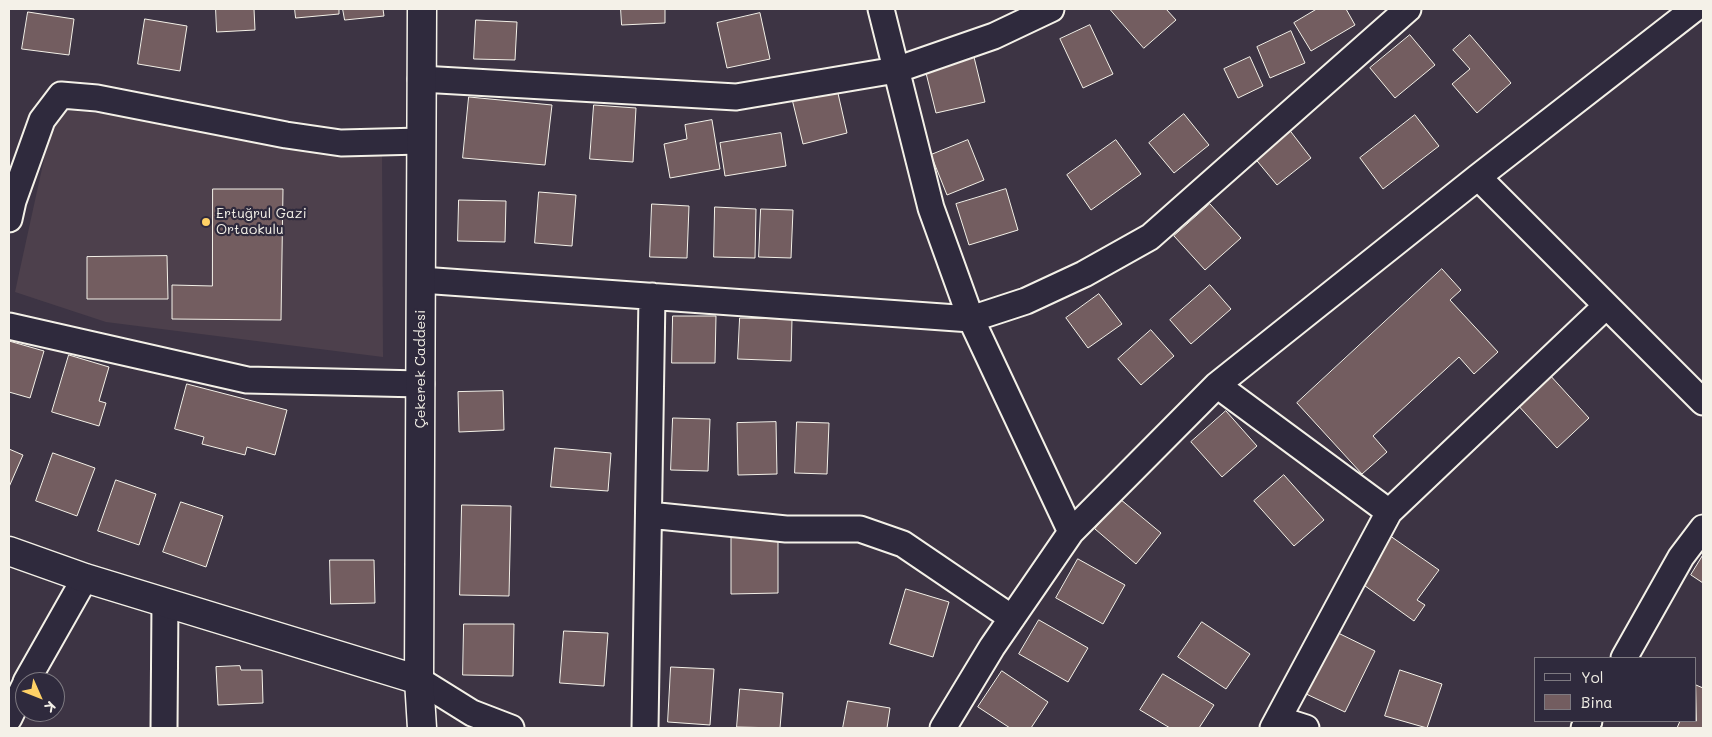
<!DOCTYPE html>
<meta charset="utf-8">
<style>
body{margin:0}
#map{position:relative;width:1712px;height:737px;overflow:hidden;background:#3d3444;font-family:Mali,sans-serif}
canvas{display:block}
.frame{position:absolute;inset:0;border:10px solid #f4f1e8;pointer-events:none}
.legend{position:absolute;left:1534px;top:657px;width:162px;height:65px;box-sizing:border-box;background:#2f2a3d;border:1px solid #7e7a81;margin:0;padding:6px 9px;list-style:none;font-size:15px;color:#f4f1e8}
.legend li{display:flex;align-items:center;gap:10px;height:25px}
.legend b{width:25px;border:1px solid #7e7a81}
.north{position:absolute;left:15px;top:672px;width:50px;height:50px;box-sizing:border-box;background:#2f2a3d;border:1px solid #7e7a81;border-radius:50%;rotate:134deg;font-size:14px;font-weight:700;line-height:20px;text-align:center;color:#f4f1e8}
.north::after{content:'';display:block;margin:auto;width:18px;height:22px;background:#ffd166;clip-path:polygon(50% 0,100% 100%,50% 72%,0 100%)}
</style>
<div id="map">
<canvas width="1712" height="737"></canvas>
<div class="frame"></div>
<ul class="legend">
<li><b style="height:6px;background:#2f2a3d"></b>Yol</li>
<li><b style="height:14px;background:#735d60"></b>Bina</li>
</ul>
<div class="north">K</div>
</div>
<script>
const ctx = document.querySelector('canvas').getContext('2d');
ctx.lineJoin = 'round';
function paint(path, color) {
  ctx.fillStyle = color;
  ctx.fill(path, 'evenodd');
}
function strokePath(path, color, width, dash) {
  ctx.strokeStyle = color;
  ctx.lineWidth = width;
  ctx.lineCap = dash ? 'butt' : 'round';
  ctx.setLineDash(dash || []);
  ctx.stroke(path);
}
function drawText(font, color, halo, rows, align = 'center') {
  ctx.font = font + ' Mali,sans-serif';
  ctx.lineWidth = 4.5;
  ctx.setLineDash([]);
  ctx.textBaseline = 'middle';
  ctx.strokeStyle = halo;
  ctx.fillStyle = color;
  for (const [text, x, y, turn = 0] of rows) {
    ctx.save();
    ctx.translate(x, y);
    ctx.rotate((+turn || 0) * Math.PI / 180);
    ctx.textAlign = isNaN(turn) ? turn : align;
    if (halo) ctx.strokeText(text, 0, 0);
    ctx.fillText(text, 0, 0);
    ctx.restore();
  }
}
paint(new Path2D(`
 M55 109 183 122 382 152 383 357 106 322 15 292Z`), '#4d404c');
const building = new Path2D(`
 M216 9H254L255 30 217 32Z
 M295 9H339V14L296 18Z
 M343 9H383L384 16 345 20Z
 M621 9H665V23L622 25Z
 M1110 9H1166L1176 20 1144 48Z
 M1317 9H1346L1355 25 1311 51 1294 23Z
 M28 12 74 19 69 55 22 49Z
 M760 13 770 59 727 68 717 23Z
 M145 19 187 26 180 71 138 64Z
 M476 20 517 22 515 60 474 59Z
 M1090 25 1113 74 1083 88 1060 39Z
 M1291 31 1305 63 1270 78 1257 47Z
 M1410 35 1435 65 1395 98 1370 68Z
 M1470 35 1511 83 1477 113 1452 84 1470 69 1453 50Z
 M973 53 985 102 936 113 924 65Z
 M1250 57 1263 86 1238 98 1224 69Z
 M837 89 847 133 803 144 792 99Z
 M469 97 552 105 545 165 463 158Z
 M594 105 636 108 633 162 590 159Z
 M1184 114 1209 145 1174 173 1149 143Z
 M1415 115 1439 146 1383 189 1360 158Z
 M712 120 720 169 670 178 664 144 687 139 685 125Z
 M1288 128 1311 158 1277 185 1253 156Z
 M781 133 786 166 725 176 720 143Z
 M968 140 984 180 947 195 931 155Z
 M1116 140 1141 174 1091 210 1067 175Z
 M213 189H283L281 320 172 319V285L212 286Z
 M1006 189 1018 230 969 245 956 204Z
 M539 192 576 195 572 246 535 243Z
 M459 200 506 201 505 242 458 241Z
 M652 204 689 206 687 258 650 257Z
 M1210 204 1241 238 1205 270 1174 236Z
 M715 207 756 209 755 258 714 257Z
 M761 209 793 210 791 258 759 257Z
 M167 256 168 299H87V257Z
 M1442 269 1461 290 1450 300 1498 352 1474 374 1459 357 1373 436 1387 452 1362 474 1297 403Z
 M1210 285 1231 309 1191 344 1170 320Z
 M1099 294 1122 324 1088 348 1066 318Z
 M673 316H716L715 363H672Z
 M740 318 792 319 791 361 738 359Z
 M1151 330 1174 356 1141 385 1118 359Z
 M9 341 44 351 30 398 9 392Z
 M69 355 109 367 99 401 106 403 99 426 52 412Z
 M1548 373 1589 418 1557 448 1515 402Z
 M187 384 287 410 275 455 247 447 245 455 202 444 204 437 175 429Z
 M503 391 504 430 459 432 458 392Z
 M1226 411 1257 446 1222 477 1191 442Z
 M673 418 710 419 708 471 671 470Z
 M776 422 777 474 738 475 737 423Z
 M797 422 829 423 827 474 795 473Z
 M555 448 611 453 608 491 551 487Z
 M9 449 23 455 9 487Z
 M53 453 95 468 77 516 36 501Z
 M1284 475 1324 520 1294 546 1254 501Z
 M116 480 156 494 139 545 98 531Z
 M1120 499 1161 533 1136 564 1095 529Z
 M181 502 223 516 206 567 163 552Z
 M462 505 511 506 509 596 460 595Z
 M1386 533 1439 570 1417 600 1425 605 1414 621 1354 578Z
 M778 537V593L731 594V538Z
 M1703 555V583L1691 575Z
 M1078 559 1125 585 1103 624 1056 598Z
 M330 560H374L375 603 331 604Z
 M906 589 949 602 933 657 890 644Z
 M1039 620 1088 648 1068 682 1019 654Z
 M1202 622 1250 654 1226 689 1178 657Z
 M464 624H514L513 676 463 675Z
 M564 631 608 633 604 686 560 683Z
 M1334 631 1375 651 1345 712 1304 693Z
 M240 666 241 670H262L263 703 218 705 216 667Z
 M671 667 714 669 710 725 668 722Z
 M1400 670 1442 684 1427 728 1385 716Z
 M1002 671 1048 702 1031 728H1010L978 707Z
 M1163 674 1214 705 1199 728H1170L1140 710Z
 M1696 685 1703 688V728H1677L1680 721H1696Z
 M740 689 783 693 780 728 737 727Z
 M848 701 890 708 887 728H843Z`);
paint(building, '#735d60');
strokePath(building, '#f4f1e8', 1);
const minor = new Path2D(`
 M881 9 931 208 971 319 1071 532
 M421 79 736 97 896 70 994 36 1051 9
 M1478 177 1703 402
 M9 219 13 201 42 120 61 95 97 98 286 135 341 143 421 141
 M421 280 971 319 1026 301 1084 274 1150 237 1408 9
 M9 326 247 380 421 384
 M1217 385 1389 512 1273 728
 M1389 512 1606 306
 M649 515 786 529H860L903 544 1012 618
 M1624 658 1681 557 1703 528
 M419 680 472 713 511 728
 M26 682 85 578
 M9 718 25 685
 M1278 719 1306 728
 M164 728 165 603
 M645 728 652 296
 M943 728 992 647 1071 532 1217 385 1478 177 1694 9
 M1584 728 1589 721`);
const tertiary = new Path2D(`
 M422 9 419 680 422 728
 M9 551 85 578 419 680`);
strokePath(minor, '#f4f1e8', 29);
strokePath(tertiary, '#f4f1e8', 31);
strokePath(minor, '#2f2a3d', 25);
strokePath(tertiary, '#2f2a3d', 28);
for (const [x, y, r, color] of [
 [206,222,5,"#ffd166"]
]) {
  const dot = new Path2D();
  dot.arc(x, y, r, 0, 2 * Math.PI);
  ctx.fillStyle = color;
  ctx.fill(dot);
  strokePath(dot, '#2f2a3d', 2);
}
drawText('14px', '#f4f1e8', '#2f2a3d', [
 ["Ertuğrul Gazi",216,214],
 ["Ortaokulu",216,230]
], 'left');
drawText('14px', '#f4f1e8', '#2f2a3d', [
 ["Çekerek Caddesi",421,369,-90]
]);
</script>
